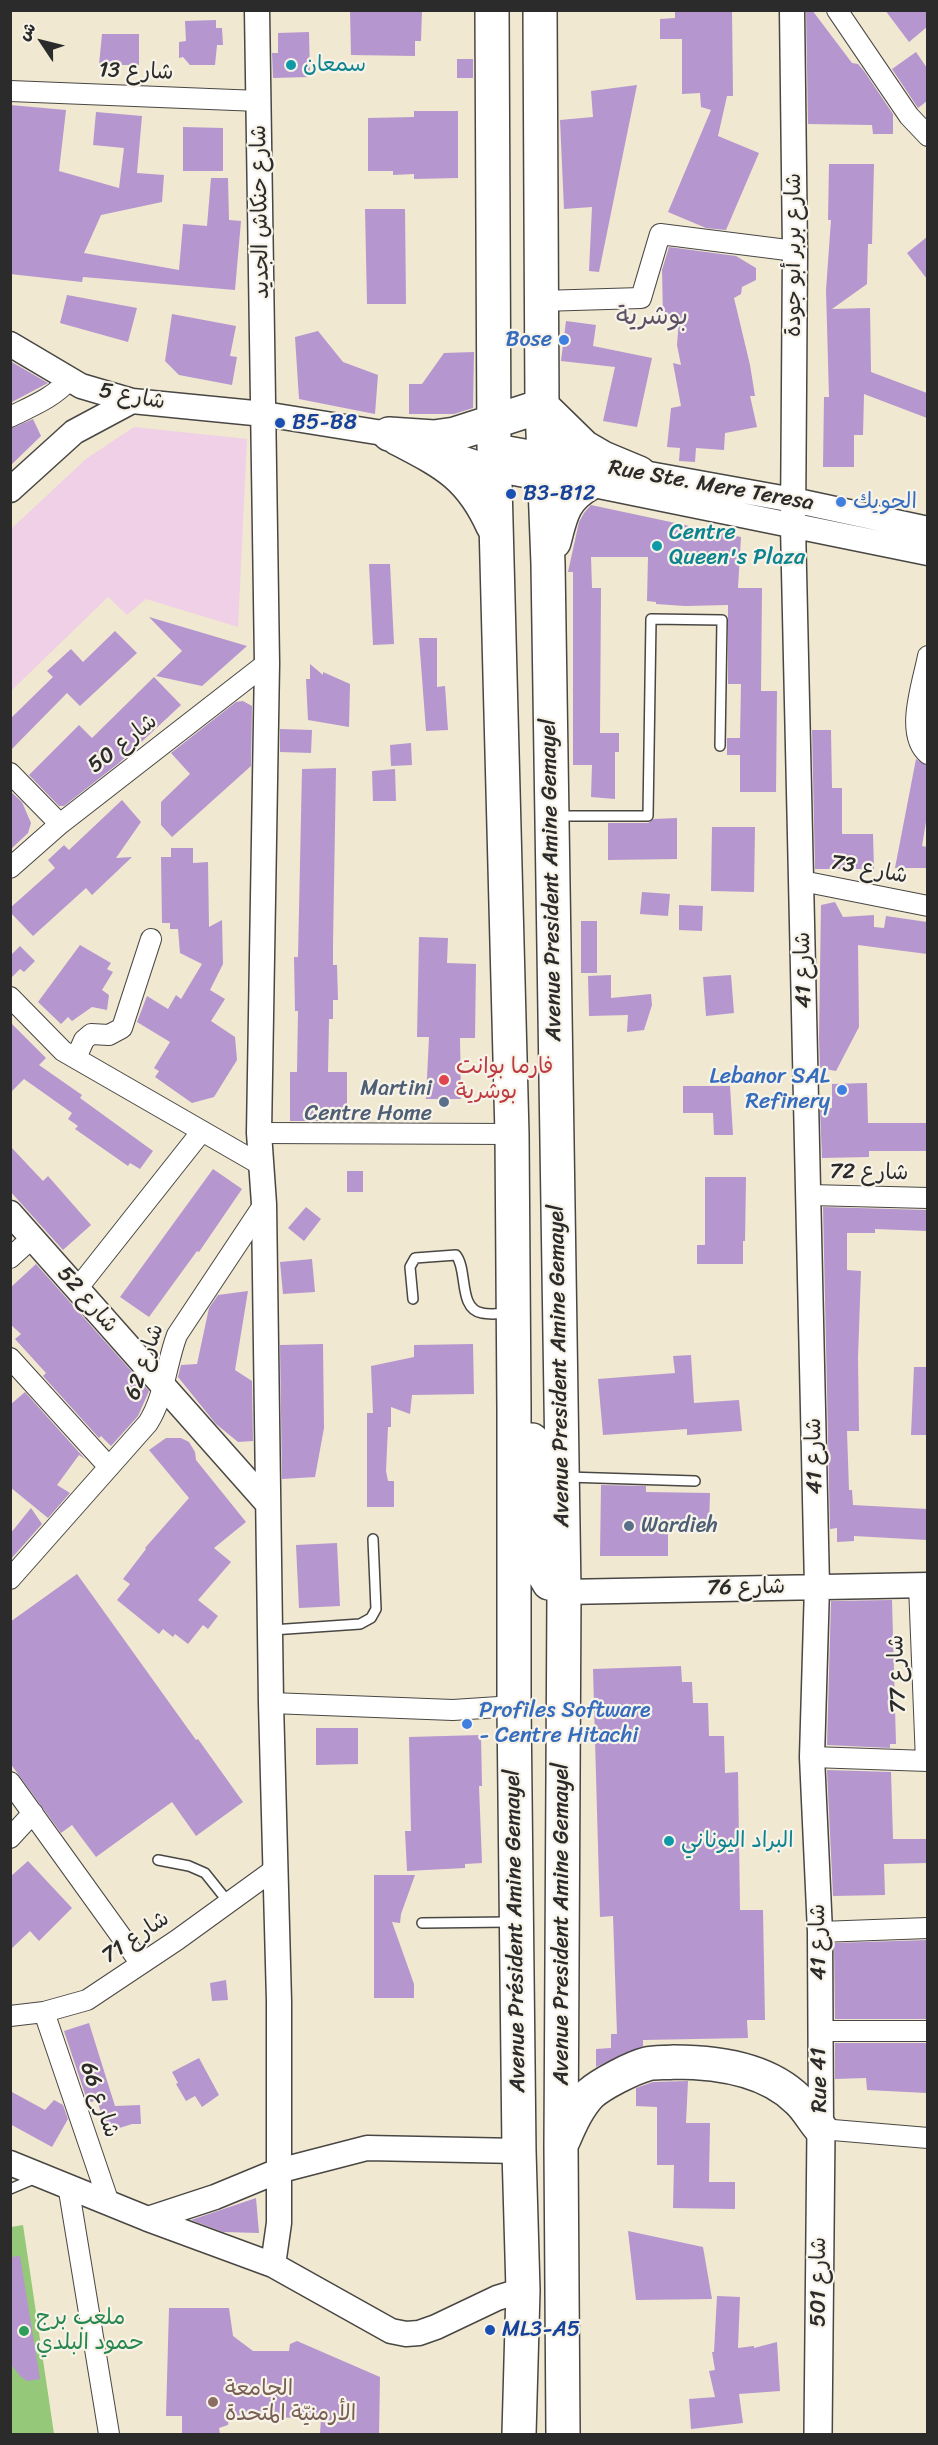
<!DOCTYPE html>
<meta charset="utf-8">
<style>
body{margin:0}
#map{position:relative;width:938px;height:2445px;overflow:hidden;background:#f0e8d0;font-family:Sriracha,"Playpen Sans Arabic",sans-serif}
canvas{display:block}
.frame{position:absolute;inset:0;border:12px solid #2b2b2b;pointer-events:none}
.north{position:absolute;left:12px;top:12px;width:60px;height:60px;-webkit-text-stroke:4px #f7f3e8;paint-order:stroke;rotate:305deg;font-size:16px;font-weight:700;line-height:24px;text-align:center;color:#2b2b2b}
.north::after{content:'';display:block;margin:auto;width:21px;height:27px;background:#2b2b2b;clip-path:polygon(50% 0,100% 100%,50% 72%,0 100%)}
</style>
<div id="map">
<canvas width="938" height="2445"></canvas>
<div class="frame"></div>
<div class="north">ش</div>
</div>
<script>
const ctx = document.querySelector('canvas').getContext('2d');
ctx.lineJoin = 'round';
function paint(path, color) {
  ctx.fillStyle = color;
  ctx.fill(path, 'evenodd');
}
function strokePath(path, color, width, dash) {
  ctx.strokeStyle = color;
  ctx.lineWidth = width;
  ctx.lineCap = dash ? 'butt' : 'round';
  ctx.setLineDash(dash || []);
  ctx.stroke(path);
}
function drawText(font, color, halo, rows, align = 'center') {
  ctx.font = font + ' Sriracha,"Playpen Sans Arabic",sans-serif';
  ctx.lineWidth = 4.5;
  ctx.setLineDash([]);
  ctx.textBaseline = 'middle';
  ctx.strokeStyle = halo;
  ctx.fillStyle = color;
  for (const [text, x, y, turn = 0] of rows) {
    ctx.save();
    ctx.translate(x, y);
    ctx.rotate((+turn || 0) * Math.PI / 180);
    ctx.textAlign = isNaN(turn) ? turn : align;
    if (halo) ctx.strokeText(text, 0, 0);
    ctx.fillText(text, 0, 0);
    ctx.restore();
  }
}
paint(new Path2D(`
 M134 427 247 439 238 627 146 599 127 615 108 597 11 691V529L86 459Z`), '#efd0e6');
paint(new Path2D(`
 M23 2225 54 2434H11V2227Z`), '#95c878');
paint(new Path2D(`
 M350 10H422L421 41H415V56L351 55Z
 M675 10H732L733 96H727L718 136 759 153 726 230 706 228 668 212 711 110 701 107 700 93 682 94V39H660V19L675 18Z
 M806 10H812L852 63 858 64 864 71 893 114V134H873L872 125 808 124Z
 M885 10H927V27L909 42Z
 M216 20V28H222L223 45H217L215 65H190L183 57 179 58V42L186 41 185 21Z
 M309 32 310 77 273 78 272 53H278V33Z
 M102 34H139V65H99Z
 M916 52 927 68V101L918 108 892 69Z
 M457 59H473V78H457Z
 M637 85 599 272 589 271 592 207 564 209 560 120 593 117 591 91Z
 M10 105 66 110 59 171 119 188 124 148 93 145 96 112 142 116 137 173 164 175 162 202 101 215 84 253 179 270 183 224 207 226 211 178H228L229 220 241 221 235 290 83 277 82 282 10 274Z
 M414 111H458V178L414 179V174L393 175V171H368V118L414 117Z
 M183 127 223 128V171H183Z
 M829 164H874L872 244H868L867 284 832 309 870 308 871 372 927 393V418L864 394 863 435H854V467H823L824 397H829L826 290 831 220H828Z
 M365 209H405L406 304H367Z
 M927 237V279L907 253Z
 M669 247 736 256 756 268V280L742 287 741 294 734 298 750 365 755 396H750L757 427 725 433 724 450 696 448 695 462 679 461 680 448 667 447 671 408 681 406 673 363 681 365 677 345 679 319 663 316 662 270Z
 M67 295 137 308 128 342 60 323Z
 M172 314 236 326 230 356 237 357 232 385 179 375 165 361Z
 M566 321 596 325 593 346 652 358 637 427 603 421 615 367 561 361Z
 M318 331 343 362 378 375 375 414 299 399 295 337Z
 M474 352 473 408 454 414H409V384H422L444 353Z
 M10 361 48 383 10 403Z
 M33 419 41 436 10 466V429Z
 M591 505 741 537 738 588H762L761 691H777L776 792H740V755H727V738H740L741 684H728V605L685 606 656 604V602L647 601 648 557H591L592 588H601L600 733H619V752H615V799L591 797 592 765H573V572H568L579 522 584 513Z
 M369 564H390L394 644 373 645Z
 M149 617 247 646 202 686 156 676 182 651Z
 M115 631 137 653 80 706 67 693 10 751V719L53 677 47 671 71 649 83 662Z
 M419 638H437V687L445 686 448 730 426 731Z
 M310 664 323 675V672L350 684 349 727 308 720 306 679H310Z
 M154 677 181 705 119 763 64 806H59L29 775 79 725 92 738Z
 M243 701 252 706 251 766 172 837 161 825V802L190 774 171 753 236 702Z
 M280 729 312 730 311 753 280 752Z
 M812 730H831L832 788H842V834H873L874 869H815Z
 M411 743 412 765 391 766 390 745Z
 M916 759 927 766V816L922 846 927 847V868H895Z
 M336 768 333 944V965H337L338 1000H333V1019H329L328 1072H347V1110H338V1121H290V1072H297L298 1011H295L294 957H298L302 769Z
 M395 769 396 801H373L372 771Z
 M10 791 22 802 31 823 28 833 10 850Z
 M122 800 141 822 116 858 132 857 92 895 86 888 33 936 10 912V908L55 868 48 860 64 845 69 850Z
 M677 818V859L608 860V823H648L654 819Z
 M712 827H755L754 892 711 891Z
 M171 848H193V863L208 862 209 927 222 920 223 964 210 990 225 999 211 1021 235 1037 237 1060 214 1097 192 1103 155 1077 159 1071 154 1068 170 1042 137 1022 147 996 168 1009 176 995 181 999 202 964 180 953 178 929H170V923H162L161 857H171Z
 M642 892 670 894 668 916 640 914Z
 M835 902 843 917 874 915V927L884 928 886 916 927 922V954L858 945 859 1027 836 1071 820 1068 819 1038 821 905Z
 M679 905 703 906 702 931 679 930Z
 M581 921H597V973H581Z
 M419 937 448 938 447 963 476 964 475 1038H460L461 1099H426L429 1037H417Z
 M80 945 111 963 107 969 113 972 102 990 109 995 107 1010 92 1007 72 1021 68 1017 61 1024 38 1002Z
 M20 946 35 961 24 972 20 969 10 979V956Z
 M611 975V998L651 994 652 1005 644 1030 627 1032 628 1015 589 1016 588 976Z
 M731 975 734 1013 706 1016 703 977Z
 M10 1022 46 1058 39 1065 82 1095 80 1098 153 1151 140 1169 130 1163 128 1166 75 1129 78 1126 68 1119 72 1113 24 1079 10 1093Z
 M867 1083 868 1123H927V1151H869V1157L822 1158 820 1109 832 1108V1084Z
 M683 1086H730L733 1135H714L713 1113H683Z
 M10 1146 43 1181 48 1176 91 1225 63 1250 10 1191Z
 M213 1169 242 1189 199 1252 197 1251 149 1317 120 1297Z
 M347 1171H363V1192H347Z
 M705 1177H746L745 1241H743V1264H697V1245H705Z
 M306 1207 321 1219 304 1241 288 1228Z
 M823 1207 927 1210V1231L875 1229V1233H847V1270L861 1271 858 1358 859 1431H847L849 1490H852L853 1505 927 1509V1540L854 1536V1541L837 1542V1528L830 1529Z
 M312 1259 315 1292 283 1294 280 1262Z
 M36 1264 149 1391 138 1416 111 1446 101 1436 99 1438 43 1376 46 1373 15 1339 21 1334 10 1324V1288Z
 M248 1291 235 1370 252 1381 253 1441 238 1442 216 1424 178 1377 181 1365 197 1364 209 1308 218 1295Z
 M323 1344 324 1428 315 1477 282 1479 280 1345Z
 M473 1344 474 1394 412 1395 410 1414 391 1407V1427H388L386 1471 388 1481H394V1507H367V1413H373L371 1366 414 1357V1345Z
 M691 1355 694 1403 739 1400 742 1431 687 1435V1429L603 1435 598 1379 675 1373 673 1356Z
 M914 1367H927V1435H911Z
 M25 1392 85 1459 79 1455 57 1485 70 1493 48 1518 10 1487V1405Z
 M166 1438H181L189 1442 195 1452 196 1460 246 1522 214 1548 231 1562 198 1600 218 1616 208 1629 203 1625 188 1644 175 1634 173 1637 163 1629 159 1634 117 1600 130 1584 123 1579 146 1549 145 1548 189 1498 149 1450Z
 M601 1485 646 1486V1492L710 1493 709 1526 668 1525V1556H600Z
 M31 1508 42 1524 10 1560V1534Z
 M337 1543 340 1606 299 1608 296 1545Z
 M77 1574 196 1740 198 1739 243 1802 196 1836 172 1802 96 1857 72 1825 61 1833 10 1763V1622Z
 M892 1600 896 1744H890V1748L827 1745 831 1601Z
 M681 1666 682 1682H692L693 1703H708L709 1736H724L725 1773 738 1772 740 1910H763L765 2020H747L748 2038 643 2040V2046L596 2067V2049L611 2048V2034H617L613 1916 600 1917 593 1669Z
 M316 1728H358V1764L316 1765Z
 M481 1735 482 1786H479L482 1863 465 1864V1868L407 1871 405 1831H411L409 1737Z
 M827 1770 891 1772 893 1839H927V1863L884 1864 885 1895 833 1896Z
 M28 1861 72 1908 39 1941 30 1931 10 1950V1877Z
 M374 1875H415L401 1914 400 1923 392 1922 414 1984V1998H374Z
 M927 1940V2019H835L834 1943Z
 M226 1980 228 2000 212 2001 210 1983Z
 M89 2023 115 2106 140 2105 141 2124H132L107 2132 97 2100 88 2103 64 2031Z
 M835 2043H927V2093L867 2090 866 2078 835 2079Z
 M199 2058 219 2095 202 2107 195 2096 186 2101 176 2084 178 2083 172 2072Z
 M688 2081 686 2123H710L709 2182H735V2209L673 2208 674 2165H657V2107L636 2106V2088L653 2082Z
 M10 2091 45 2110 54 2100 63 2105 68 2119 52 2147 10 2124Z
 M256 2198 259 2233 223 2232 191 2220Z
 M628 2231 703 2247 712 2299 636 2300Z
 M20 2256 40 2379 27 2381 20 2376 10 2363V2257Z
 M717 2296 740 2297 738 2348 754 2346V2348L777 2342 780 2391 739 2394 743 2423 691 2429 689 2399 715 2397 709 2371 715 2370 712 2352H714Z
 M169 2308H229L233 2336 253 2351H289L290 2344 297 2341 380 2377 379 2434H320L321 2418 229 2417 228 2425 219 2428 220 2434H182V2416H166Z`), '#b596cf');
const service = new Path2D(`
 M556 816H648L651 619 722 620 720 746
 M413 1299 410 1267 415 1258 456 1255C468 1270 458 1309 482 1313 490 1315 499 1313 507 1314
 M567 1477 695 1481
 M272 1630 360 1624 371 1618 376 1609 373 1539
 M158 1860 189 1866 205 1873 229 1903
 M422 1923 510 1922
 M10 2189 36 2178`);
const minor = new Path2D(`
 M837 10 909 116 928 136
 M10 91 259 101
 M541 301 641 298 660 234 795 251
 M10 417C32 406 53 398 69 380
 M928 656C923 683 904 734 928 754
 M10 773 60 824
 M10 868 60 824 267 663
 M802 881 928 906
 M10 997 63 1051 261 1165
 M76 1058 84 1040 91 1034 109 1035 122 1028 151 939
 M259 1133 512 1134
 M810 1195 928 1198
 M10 1258 32 1238
 M77 1289 202 1131
 M10 1358 109 1467
 M10 1579 148 1423C165 1396 166 1364 177 1335L264 1204
 M919 1585 926 1761
 M271 1703 453 1710 514 1706
 M812 1757 928 1761
 M10 1782 141 1964
 M10 1838 33 1813
 M820 1932 928 1928
 M44 2012 109 2203
 M10 2016 44 2012 87 2000 177 1940 275 1869
 M819 2031H928
 M821 2129 928 2138
 M68 2185 109 2434`);
const tertiary = new Path2D(`
 M257 10 267 663 259 1133 264 1204 271 1703 279 2001V2223L273 2265
 M792 10 795 251 793 526 817 1586 812 1757 820 1932 821 2129
 M10 344 81 386 132 401 264 414 389 434 494 469 545 479 589 484 928 553
 M494 446 793 500 928 529
 M10 490 74 432 132 401
 M10 1213 268 1504
 M564 1592 928 1585
 M10 2163 148 2219 273 2265 391 2331 406 2334 419 2333 436 2327 497 2298 523 2290
 M148 2219 215 2197 278 2171 367 2148 519 2151`);
const secondary = new Path2D(`
 M818 2434 821 2129`);
const trunk = new Path2D(`
 M492 10 494 446 512 1134 514 1408V1706L519 2151 523 2290 519 2434
 M540 10 542 406 548 564 564 1592 561 2146 563 2434
 M542 406 584 447 603 458 639 473
 M389 434 434 437 455 434 542 406
 M397 438C445 463 470 475 493 526
 M554 542C561 515 563 499 589 484
 M532 1440 536 1462 541 1569 549 1583
 M563 2141C570 2125 577 2108 590 2094 601 2084 632 2068 647 2064 655 2062 665 2063 674 2062 716 2062 767 2069 798 2100 807 2108 813 2120 821 2129`);
strokePath(service, '#494744', 12);
strokePath(minor, '#494744', 22);
strokePath(tertiary, '#494744', 27);
strokePath(secondary, '#494744', 30);
strokePath(trunk, '#494744', 36);
strokePath(service, '#fff', 9);
strokePath(minor, '#fff', 20);
strokePath(tertiary, '#fff', 24);
strokePath(secondary, '#fff', 27);
strokePath(trunk, '#fff', 33);
for (const [x, y, r, color] of [
 [291,65,6,"#0f9aa8"],
 [564,340,6,"#3f7fe0"],
 [280,423,6,"#1a4fb4"],
 [511,494,6,"#1a4fb4"],
 [841,502,6,"#3f7fe0"],
 [657,546,6,"#0f9aa8"],
 [444,1080,6,"#e0444e"],
 [842,1090,6,"#3f7fe0"],
 [444,1102,6,"#5c6f8a"],
 [629,1526,6,"#5c6f8a"],
 [467,1724,6,"#3f7fe0"],
 [669,1841,6,"#0f9aa8"],
 [490,2330,6,"#1a4fb4"],
 [24,2331,6,"#2e9e5b"],
 [213,2402,6,"#8d6e63"]
]) {
  const dot = new Path2D();
  dot.arc(x, y, r, 0, 2 * Math.PI);
  ctx.fillStyle = color;
  ctx.fill(dot);
  strokePath(dot, '#f7f3e8', 2);
}
drawText('22px', '#0d838f', '#f7f3e8', [
 ["سمعان",303,65],
 ["Centre",669,533],
 ["Queen's Plaza",669,558],
 ["البراد اليوناني",681,1841]
], 'left');
drawText('22px', '#2b2b2b', '#f7f3e8', [
 ["شارع 13",136,72,2],
 ["شارع حنكاش الجديد",261,212,-91],
 ["شارع بربر أبو جودة",794,255,-90],
 ["شارع 5",132,397,11],
 ["Rue Ste. Mere Teresa",711,486,10],
 ["شارع 50",123,744,-38],
 ["شارع 73",869,870,11],
 ["Avenue President Amine Gemayel",552,880,-91],
 ["شارع 41",804,970,-91],
 ["شارع 72",869,1173,1],
 ["شارع 52",87,1300,49],
 ["شارع 62",145,1362,-71],
 ["Avenue President Amine Gemayel",560,1366,-91],
 ["شارع 41",815,1456,-91],
 ["شارع 76",746,1588,-1],
 ["شارع 77",898,1674,-92],
 ["Avenue President Amine Gemayel",562,1924,-90],
 ["Avenue Président Amine Gemayel",516,1931,-91],
 ["شارع 71",136,1938,-34],
 ["شارع 41",819,1942,-91],
 ["Rue 41",820,2080,-91],
 ["شارع 66",99,2100,71],
 ["شارع 501",819,2282,-90]
]);
drawText('22px', '#366cbe', '#f7f3e8', [
 ["Bose",552,340],
 ["الحويك",853,502,"left"],
 ["Lebanor SAL",830,1077],
 ["Refinery",830,1102],
 ["Profiles Software",479,1711,"left"],
 ["- Centre Hitachi",479,1736,"left"]
], 'right');
drawText('22px', '#164399', '#f7f3e8', [
 ["B5-B8",292,423],
 ["B3-B12",523,494],
 ["ML3-A5",502,2330]
], 'left');
drawText('22px', '#be3a42', '#f7f3e8', [
 ["فارما بوانت",456,1067],
 ["بوشرية",456,1092]
], 'left');
drawText('22px', '#4e5e75', '#f7f3e8', [
 ["Martini",432,1089],
 ["Centre Home",432,1114],
 ["Wardieh",641,1526,"left"]
], 'right');
drawText('22px', '#27864d', '#f7f3e8', [
 ["ملعب برج",36,2318],
 ["حمود البلدي",36,2343]
], 'left');
drawText('22px', '#785e54', '#f7f3e8', [
 ["الجامعة",225,2389],
 ["الأرمنيّة المتحدة",225,2414]
], 'left');
drawText('26px', '#5b5064', '#f7f3e8', [
 ["بوشرية",652,317]
]);
</script>
